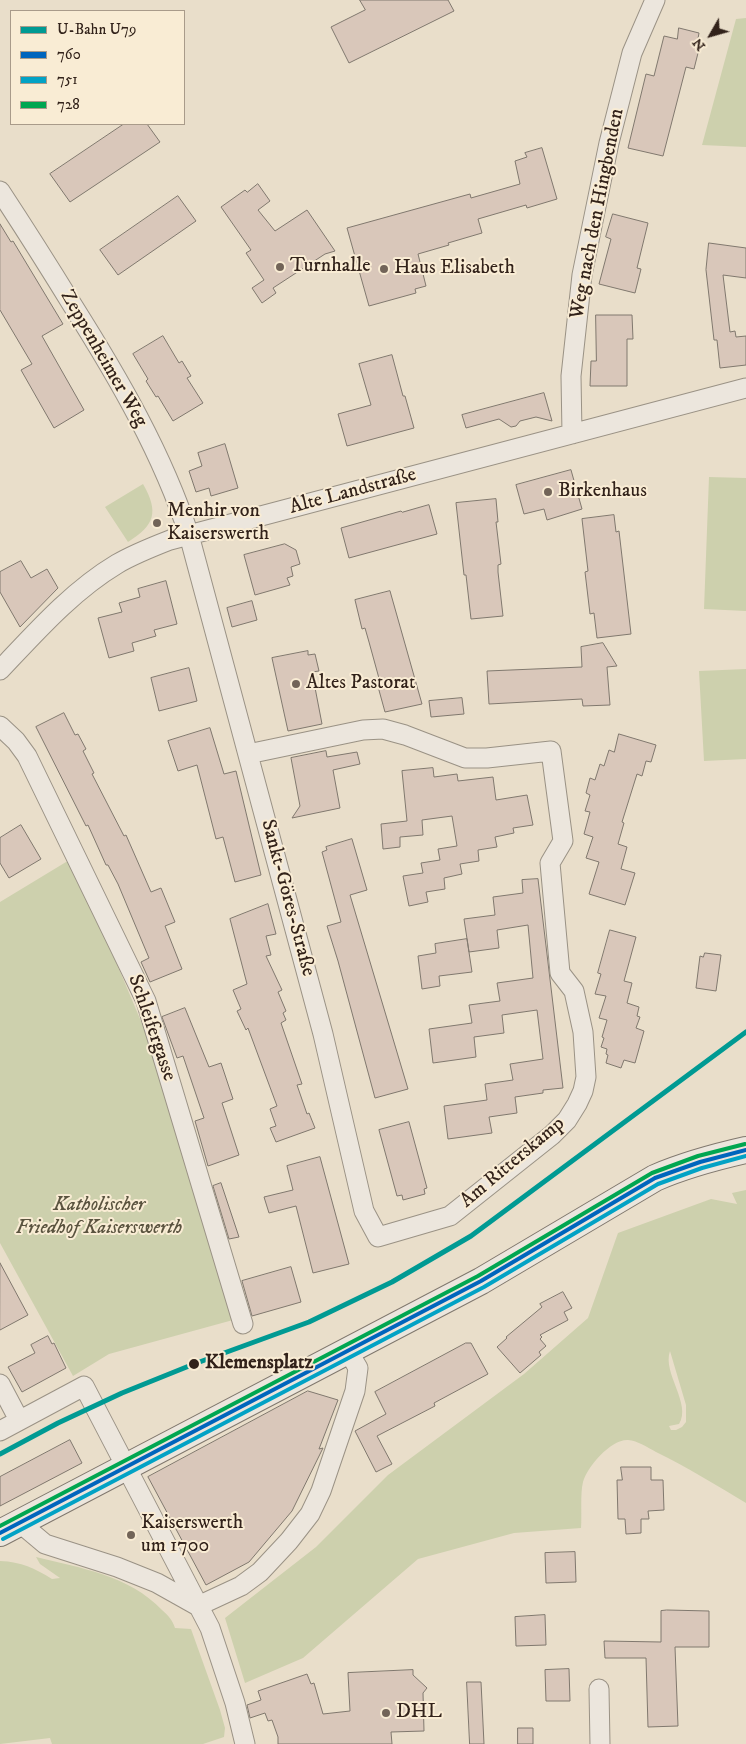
<!DOCTYPE html>
<meta charset="utf-8">
<style>
body{margin:0}
#map{position:relative;width:746px;height:1744px;overflow:hidden;background:#e9deca;font-family:"IM FELL DW Pica",serif}
canvas{display:block}
.legend{position:absolute;left:10px;top:10px;width:175px;height:115px;box-sizing:border-box;background:#f9ecd4;border:1px solid #a99b8a;margin:0;padding:6px 9px;list-style:none;font-size:15px;color:#32221a}
.legend li{display:flex;align-items:center;gap:10px;height:25px}
.legend b{width:25px;border:1px solid #a99b8a}
.north{position:absolute;left:686px;top:10px;width:50px;height:50px;-webkit-text-stroke:4px #f9ecd4;paint-order:stroke;rotate:232deg;font-size:14px;font-weight:700;line-height:20px;text-align:center;color:#32221a}
.north::after{content:'';display:block;margin:auto;width:18px;height:22px;background:#32221a;clip-path:polygon(50% 0,100% 100%,50% 72%,0 100%)}
</style>
<div id="map">
<canvas width="746" height="1744"></canvas>
<ul class="legend">
<li><b style="height:6px;background:#009a93"></b>U-Bahn U79</li>
<li><b style="height:6px;background:#0065bd"></b>760</li>
<li><b style="height:6px;background:#02a2c5"></b>751</li>
<li><b style="height:6px;background:#00a651"></b>728</li>
</ul>
<div class="north">N</div>
</div>
<script>
const ctx = document.querySelector('canvas').getContext('2d');
ctx.lineJoin = 'round';
function paint(path, color) {
  ctx.fillStyle = color;
  ctx.fill(path, 'evenodd');
}
function strokePath(path, color, width, dash) {
  ctx.strokeStyle = color;
  ctx.lineWidth = width;
  ctx.lineCap = dash ? 'butt' : 'round';
  ctx.setLineDash(dash || []);
  ctx.stroke(path);
}
function drawText(font, color, halo, rows, align = 'center') {
  ctx.font = font + ' "IM FELL DW Pica",serif';
  ctx.lineWidth = 4;
  ctx.setLineDash([]);
  ctx.textBaseline = 'middle';
  ctx.strokeStyle = halo;
  ctx.fillStyle = color;
  for (const [text, x, y, turn = 0] of rows) {
    ctx.save();
    ctx.translate(x, y);
    ctx.rotate((+turn || 0) * Math.PI / 180);
    ctx.textAlign = isNaN(turn) ? turn : align;
    if (halo) ctx.strokeText(text, 0, 0);
    ctx.fillText(text, 0, 0);
    ctx.restore();
  }
}
paint(new Path2D(`
 M746 18V147L702 145 736 19Z
 M709 477 746 478V611L704 609Z
 M143 484C159 512 155 525 128 542L105 507Z
 M746 669V759L704 761 699 671Z
 M71 859 108 943 154 1052 233 1320 109 1354 73 1376 0 1243V902Z
 M746 1190V1503C716 1485 687 1467 656 1452 647 1447 638 1441 628 1440 611 1439 587 1467 583 1482 580 1493 582 1516 581 1528L514 1533 418 1559 303 1658 245 1683 225 1618 316 1547 388 1475 524 1374 588 1318 618 1233 711 1199 737 1204 732 1193ZM670 1351 686 1405V1422L682 1427 676 1430H671L669 1426 679 1424C692 1404 662 1373 670 1351Z
 M36 1557C80 1568 129 1575 162 1610 168 1615 173 1621 175 1628L191 1629 220 1710 225 1728 224 1737 203 1744H52L50 1738 0 1744V1561C22 1562 34 1568 52 1579L60 1578 40 1564Z`), '#cdd0ad');
const building = new Path2D(`
 M360 0H448L454 11 349 63 331 27 365 10Z
 M679 28 699 33 697 44 700 45 694 69 686 67 663 156 628 148 646 74 654 76 664 36 677 39Z
 M124 124H147L160 142 70 202 50 174Z
 M542 148 557 199 527 208 526 205 478 219 482 233 448 243 449 245 418 254 426 286 415 289 416 293 369 306 347 228 470 194 471 198 520 184 515 161 527 157 525 153Z
 M258 184 270 201 258 210 275 231 307 210 335 251 325 254 273 288 276 293 262 303 252 288 264 280 246 253 251 250 221 207 245 190 247 192Z
 M178 196 196 221 118 275 100 250Z
 M613 214 648 223 637 268 641 269 635 293 599 284 611 239 606 237Z
 M0 224 11 242 13 241 63 324 42 336 84 410 54 428 21 370 32 364 0 310Z
 M709 243 746 248V278L723 275 730 332 735 331 736 337 746 336V365L720 368 717 340H714L706 270Z
 M596 315H632L633 339H627V386H590L591 361H596Z
 M163 336 179 363 182 361 191 376 187 378 203 403 173 421 158 396 156 397 146 381 148 379 133 354Z
 M392 355 403 396H405L414 428 347 446 338 414 371 405 359 364Z
 M544 393 552 421 536 417 520 421 516 426 511 427 499 419 466 428 462 415Z
 M225 444 238 488 211 496 209 488 196 492 189 471 202 466 198 453Z
 M571 470 582 509 547 520 544 509 524 514 516 485Z
 M496 499 498 522H496L501 564 498 565V572L503 616 471 619 466 575H464L456 503Z
 M429 505 437 534 349 558 341 528 401 511 402 512Z
 M614 515 616 532 619 531 631 634 597 638 594 613 590 614 585 572 588 571 582 519Z
 M285 544 296 550 300 564 291 567 293 576 287 578 290 585 255 595 244 555Z
 M21 561 31 578 47 569 58 588 20 627 0 592V572Z
 M166 581 177 624 154 630 156 636 132 643 134 651 109 658 98 618 122 612 119 603 140 597 138 589Z
 M390 591 422 704 385 712 377 683 380 682 369 642 365 628 362 629 355 600Z
 M252 601 257 620 232 627 227 608Z
 M603 643 617 666 607 667 610 705 583 706 582 699 489 704 487 671 582 667 581 647Z
 M308 651V655L315 654 319 671 312 672 322 724 288 731 272 658Z
 M189 668 197 701 159 711 151 678Z
 M462 698 464 714 431 717 429 701Z
 M64 713 75 735 78 734 86 749 83 751 94 773 92 774 124 836 126 835 151 892 161 888 175 922 165 926 182 969 150 982 141 962 149 958 118 884 108 865H106L88 825 86 826 36 727Z
 M210 728 224 774 236 771 261 875 235 882 223 837 216 839 197 765 178 771 168 741Z
 M619 734 656 745 651 762 646 761 642 776 637 774 622 822 624 823 618 844 627 847 621 869 635 873 625 905 589 894 599 862 586 858 593 837 584 834 590 812 585 811 590 795 586 793 590 778 595 780 600 764 604 766 609 750 614 752Z
 M326 751 327 757 357 752 360 764 333 770 340 808 292 818 300 806 291 758Z
 M433 768 434 777 457 774 458 781 493 777 496 800 527 795 533 825 513 828 514 833 495 837 497 847 478 850 479 861 460 864 462 874 444 878 445 889 426 892 428 902 409 906 403 876 423 873 421 863 440 860 438 849 457 846 452 816 422 820 423 835 400 837V847L383 849 381 824 407 821 402 771Z
 M21 825 41 859 9 878 0 863V838Z
 M352 839 367 890 350 895 408 1089 375 1098 338 961 327 926 341 922 322 852 327 850 326 847Z
 M538 879 563 1088 543 1090V1093L515 1097 517 1113 489 1117 492 1133 448 1139 444 1106 487 1100 485 1084 513 1080 510 1064 543 1059 537 1010 502 1015 504 1033 474 1037 476 1057 433 1063 429 1029 472 1023 469 1005 500 1001 497 983 533 978 528 925 497 930 499 948 469 952 464 919 495 915 493 897 523 893 522 880Z
 M268 904 276 934 266 936 271 955 266 956 282 990 278 992 286 1011 283 1013 286 1020 281 1023 302 1084 297 1085 307 1114 309 1113 315 1128 276 1142 270 1128 276 1126 270 1109 277 1106 248 1028 246 1030 237 1011 241 1009 233 990 247 984 230 919Z
 M610 930 636 937 624 981 632 983 627 1003 639 1007 637 1016 640 1017 636 1028 644 1031 635 1063 624 1060 621 1068 606 1063 608 1055 606 1054 607 1049 601 1047 604 1038 602 1037 607 1020 599 1018 606 996 595 994 601 974 598 973Z
 M467 939 472 972 439 976 440 986 422 989 418 956 436 953 435 944Z
 M705 953 721 955 716 991 696 988 700 956 703 957Z
 M185 1008 209 1067 221 1063 233 1099 222 1103 239 1155 208 1166 195 1121 204 1118 183 1056 177 1058 162 1017Z
 M409 1122 427 1188 424 1189 425 1194 403 1200 402 1195 397 1196 379 1130Z
 M320 1157 349 1264 313 1273 296 1206 269 1213 264 1197 293 1190 287 1166Z
 M221 1183 239 1237 229 1239 213 1186Z
 M0 1263 28 1315 0 1330Z
 M291 1267 301 1302 252 1316 242 1281Z
 M563 1292 572 1308 564 1312 568 1320 540 1335 542 1337 540 1339 546 1346 539 1352 541 1355 520 1373 497 1347 507 1338 506 1337 542 1307 540 1304Z
 M48 1336 52 1344 54 1343 66 1368 22 1392 8 1367 35 1353 31 1345Z
 M466 1343H471L488 1374 434 1403 435 1406 377 1436 392 1464 376 1472 355 1431 386 1414 375 1392Z
 M308 1391 338 1400 319 1449 323 1448 292 1511 249 1562 206 1585 148 1477Z
 M70 1440 82 1463 0 1506V1477Z
 M621 1467H651V1480H663L664 1510 648 1511 649 1519H641V1533L626 1534 625 1519H618L617 1480H622Z
 M575 1552 576 1582 546 1583 545 1553Z
 M667 1610 709 1611V1647H675L678 1726 648 1727 646 1658H605L604 1641 661 1642V1611Z
 M545 1615 546 1645 516 1646 515 1617Z
 M569 1669 570 1701H546L545 1670Z
 M413 1670V1675L427 1688 423 1693 424 1731 391 1732 392 1744H278V1737L272 1720 268 1721 265 1713 250 1718 247 1705 261 1700 258 1691 307 1674 311 1684 314 1683 323 1714 350 1711 348 1673Z
 M467 1682H481L484 1744H470Z
 M518 1728H533V1744H518Z`);
paint(building, '#d9c7ba');
strokePath(building, '#80786e', 1);
const street = new Path2D(`
 M0 191C25 229 49 267 73 306 119 379 162 453 189 535L323 1034 364 1211 378 1237 450 1216 552 1135 567 1120 577 1104 583 1091 586 1077 583 1032 574 991 560 973 550 863 563 841 551 751 487 758H465L405 735 383 729 363 730 248 754
 M572 434 571 376 582 275 609 143 632 53 655 0
 M0 670C36 632 72 591 117 564 134 554 152 547 170 540L746 388
 M0 726 16 741 27 756 146 1001 243 1324
 M0 1384 19 1420
 M0 1431 84 1386 210 1628 235 1703 245 1744
 M20 1523 45 1544 117 1567 157 1583 198 1606
 M198 1606 241 1586 260 1572 289 1541 310 1514 321 1491 355 1391 358 1368 348 1351
 M599 1689 600 1744`);
const secondary = new Path2D(`
 M0 1533 481 1281 655 1178C685 1165 715 1157 746 1150`);
strokePath(street, '#9a9285', 21);
strokePath(secondary, '#80786e', 28);
strokePath(street, '#ece6dd', 19);
strokePath(secondary, '#ece6dd', 26);
strokePath(new Path2D(`
 M0 1533 481 1281 655 1178 700 1162 746 1150`), '#0065bd', 4);
strokePath(new Path2D(`
 M3 1539 484 1287 658 1184 702 1168 746 1156`), '#02a2c5', 4);
strokePath(new Path2D(`
 M0 1526 478 1276 652 1173 698 1156 745 1144`), '#00a651', 4);
strokePath(new Path2D(`
 M0 1454 58 1423 122 1393 194 1364 309 1322 392 1282 471 1236 746 1032`), '#009a93', 5);
for (const [x, y, r, color] of [
 [280,267,5,"#726458"],
 [384,269,5,"#726458"],
 [548,492,5,"#726458"],
 [157,523,5,"#726458"],
 [296,684,5,"#726458"],
 [194,1364,6,"#32221a"],
 [131,1535,5,"#726458"],
 [386,1713,5,"#726458"]
]) {
  const dot = new Path2D();
  dot.arc(x, y, r, 0, 2 * Math.PI);
  ctx.fillStyle = color;
  ctx.fill(dot);
  strokePath(dot, '#f9ecd4', 2);
}
drawText('20px', '#32221a', '#f9ecd4', [
 ["Weg nach den Hingbenden",598,214,-79],
 ["Zeppenheimer Weg",103,359,60],
 ["Alte Landstraße",353,492,-15],
 ["Sankt-Göres-Straße",287,898,75],
 ["Schleifergasse",151,1028,71],
 ["Am Ritterskamp",513,1163,-40]
]);
drawText('20px', '#32221a', '#f9ecd4', [
 ["Turnhalle",290,267],
 ["Haus Elisabeth",394,269],
 ["Birkenhaus",558,492],
 ["Menhir von",167,512],
 ["Kaiserswerth",167,535],
 ["Altes Pastorat",306,684],
 ["Kaiserswerth",141,1524],
 ["um 1700",141,1547],
 ["DHL",396,1713]
], 'left');
drawText('italic 20px', '#5a533f', '#f9ecd4', [
 ["Katholischer",99,1206],
 ["Friedhof Kaiserswerth",99,1229]
]);
drawText('bold 20px', '#32221a', '#f9ecd4', [
 ["Klemensplatz",205,1364]
], 'left');
</script>
